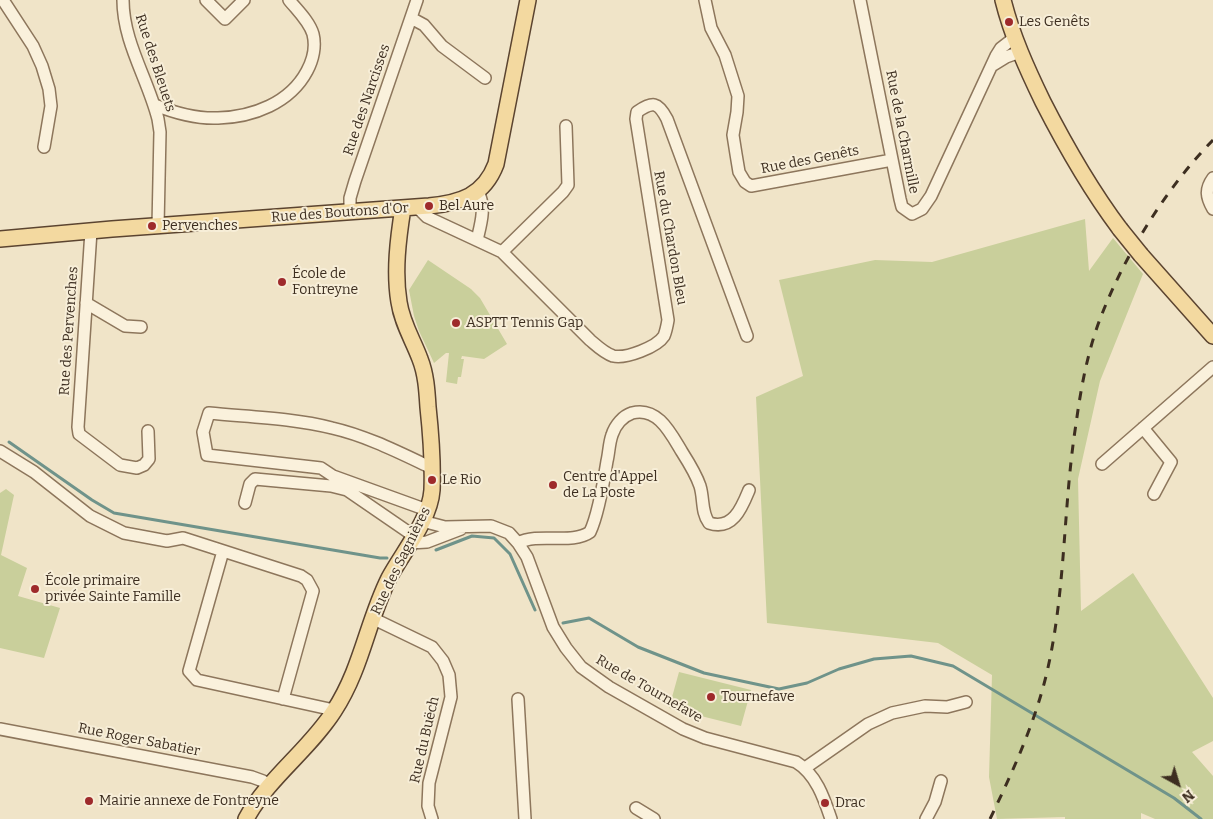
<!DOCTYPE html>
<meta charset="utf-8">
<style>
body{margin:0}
#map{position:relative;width:1213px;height:819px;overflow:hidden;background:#f0e4c8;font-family:Bitter,serif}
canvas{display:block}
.north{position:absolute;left:1153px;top:759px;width:50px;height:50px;-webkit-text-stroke:4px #f7eed8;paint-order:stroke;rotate:141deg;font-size:14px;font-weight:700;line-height:20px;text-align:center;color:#3d2e20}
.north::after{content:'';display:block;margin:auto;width:18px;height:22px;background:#3d2e20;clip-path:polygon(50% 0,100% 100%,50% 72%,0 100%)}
</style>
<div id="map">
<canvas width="1213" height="819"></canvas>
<div class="north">N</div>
</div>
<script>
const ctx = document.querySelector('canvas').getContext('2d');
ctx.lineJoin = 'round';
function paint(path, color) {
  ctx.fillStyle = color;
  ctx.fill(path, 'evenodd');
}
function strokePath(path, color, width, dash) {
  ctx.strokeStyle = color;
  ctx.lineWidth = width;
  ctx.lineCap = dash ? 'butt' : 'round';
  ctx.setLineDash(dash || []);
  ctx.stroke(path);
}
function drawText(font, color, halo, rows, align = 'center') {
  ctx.font = font + ' Bitter,serif';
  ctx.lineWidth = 4;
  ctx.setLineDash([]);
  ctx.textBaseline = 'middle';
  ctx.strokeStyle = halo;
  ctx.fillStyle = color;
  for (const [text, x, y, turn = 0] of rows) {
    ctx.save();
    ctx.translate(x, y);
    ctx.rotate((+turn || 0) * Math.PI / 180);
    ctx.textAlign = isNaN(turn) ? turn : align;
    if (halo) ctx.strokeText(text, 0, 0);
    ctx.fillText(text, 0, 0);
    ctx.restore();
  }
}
paint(new Path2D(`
 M1085 219 1089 271 1113 238 1143 274 1100 381 1078 479 1081 611 1133 573 1213 698V741L1192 752 1213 776V819H1155L1141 813V819H1065V817L997 819 989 777 992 675 938 643 767 623 756 397 803 376 779 280 875 260 932 262Z
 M428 260 471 289 480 298 507 344 484 359 462 356 461 359H464L461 377H458L457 384 446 382 449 353H446L434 363 419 331 414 316 409 290Z
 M6 489 14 495 1 555 27 568 18 596 60 608 44 658 0 648V493Z
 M679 672 751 690 741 726 669 708Z`), '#c9cf9b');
strokePath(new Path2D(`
 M9 442 92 500 114 513 380 558H387
 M436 550 472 536 494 538 510 554 535 610
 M563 623 589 618 638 647 704 673 779 689 807 683 839 669 874 659 911 656 953 666 1174 798 1201 819`), '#6f938a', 3);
const minor = new Path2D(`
 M3 0 33 46 42 66 49 89 51 106 44 147
 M123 0C123 42 148 79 158 119L160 132 158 226
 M206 0 225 19 244 0
 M705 0 711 28 725 55 738 96 737 112 733 135 736 154 739 172 745 182 751 186 892 160
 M860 0 900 199 902 207 912 214 922 209 931 196 996 56 1001 48 1014 38
 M411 18 424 25 442 46 485 78
 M993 65 1006 57 1020 52
 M155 105C175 113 195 119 218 118 253 117 290 103 307 71 313 60 316 46 313 34 309 21 297 10 289 0
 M1213 178C1205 189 1206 197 1213 209
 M417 207 427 217 502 252 590 340C597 346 604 353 613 356 626 359 657 347 664 336 666 331 667 326 668 320L636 119 637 112C653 101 658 102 667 119L747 336
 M350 211V198L355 181 417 0
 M91 231 78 427 79 434 120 465 137 468 144 465 149 459 148 431
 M477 240C481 223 486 208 478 191
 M502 252 563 192 568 185 566 126
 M86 303 125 326 141 327
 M1143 428 1171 462 1154 494
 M0 451 34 472 90 516 124 533 167 541 183 538 301 576 307 580 313 591 283 699
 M1102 464 1213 367
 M245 503 250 484 255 479 331 486 347 490 414 536
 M427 510 333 476 321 468 207 455 203 432 209 413C249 417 293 418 332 428 367 436 400 453 432 468
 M422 521 445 527 491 526 509 533 518 543 527 557 553 627 566 648 581 667 609 687 683 729 705 738 796 762C816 774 824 798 831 819
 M410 543 427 542 461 529
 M518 543C539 532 572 545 590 532 598 515 604 480 607 461 609 453 609 443 612 435 615 425 623 416 632 413 658 406 671 434 682 452 689 463 696 474 700 486 704 499 701 512 709 523 733 531 742 507 749 490
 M223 551 189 671 197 680 334 710
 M372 618 432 647 443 661 449 675 451 697 429 783 428 806 432 819
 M518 699 525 819
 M0 729 252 777 263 781 269 786
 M805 768 868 724 892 713 925 706 947 707 966 702
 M636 808 654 819
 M926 819 935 802 941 781`);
const major = new Path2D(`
 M1003 0C1012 36 1027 69 1043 102 1066 147 1090 189 1120 229
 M0 239 112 229 429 206C460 203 484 196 496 164L528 0
 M1141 255 1213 336
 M246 819C268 778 309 750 334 711 362 668 367 622 389 578 403 552 430 520 432 490 433 463 431 435 428 407 427 391 426 374 420 359 413 340 402 323 399 302 394 272 398 239 403 208`);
strokePath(minor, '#8d765c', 14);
strokePath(major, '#5b4430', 18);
strokePath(minor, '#faf1dc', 11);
strokePath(major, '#f3d9a0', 15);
strokePath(new Path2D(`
 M990 819C1013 771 1035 723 1047 672 1066 590 1063 506 1076 424 1081 387 1088 349 1102 314 1126 253 1167 187 1213 140`), '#3d2e20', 3, [9, 9]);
const majorBridge = new Path2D(`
 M1120 229 1141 255`);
strokePath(majorBridge, '#5b4430', 18, []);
strokePath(majorBridge, '#f3d9a0', 15);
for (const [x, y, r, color] of [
 [1009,22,5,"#9e2a2b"],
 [429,206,5,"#9e2a2b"],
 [152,226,5,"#9e2a2b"],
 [282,282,5,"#9e2a2b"],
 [456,323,5,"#9e2a2b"],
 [432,480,5,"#9e2a2b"],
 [553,485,5,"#9e2a2b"],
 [35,589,5,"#9e2a2b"],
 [711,697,5,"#9e2a2b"],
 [89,801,5,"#9e2a2b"],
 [825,803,5,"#9e2a2b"]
]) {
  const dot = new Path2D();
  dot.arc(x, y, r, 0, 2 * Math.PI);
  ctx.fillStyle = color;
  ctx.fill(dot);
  strokePath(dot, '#f7eed8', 2);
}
drawText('14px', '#3d2e20', '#f7eed8', [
 ["Les Genêts",1019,22],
 ["Bel Aure",439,206],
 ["Pervenches",162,226],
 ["École de",292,274],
 ["Fontreyne",292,290],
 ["ASPTT Tennis Gap",466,323],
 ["Centre d'Appel",563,477],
 ["de La Poste",563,493],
 ["Le Rio",442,480],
 ["École primaire",45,581],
 ["privée Sainte Famille",45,597],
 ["Tournefave",721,697],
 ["Mairie annexe de Fontreyne",99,801],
 ["Drac",835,803]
], 'left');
drawText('14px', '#3d2e20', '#f7eed8', [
 ["Rue des Bleuets",155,63,72],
 ["Rue des Narcisses",367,100,-71],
 ["Rue de la Charmille",902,132,79],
 ["Rue des Genêts",810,160,-11],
 ["Rue des Boutons d'Or",340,213,-4],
 ["Rue du Chardon Bleu",670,238,80],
 ["Rue des Pervenches",69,331,-86],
 ["Rue des Sagnières",401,561,-64],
 ["Rue de Tournefave",649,689,30],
 ["Rue Roger Sabatier",139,740,11],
 ["Rue du Buëch",425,740,-77]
]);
</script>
